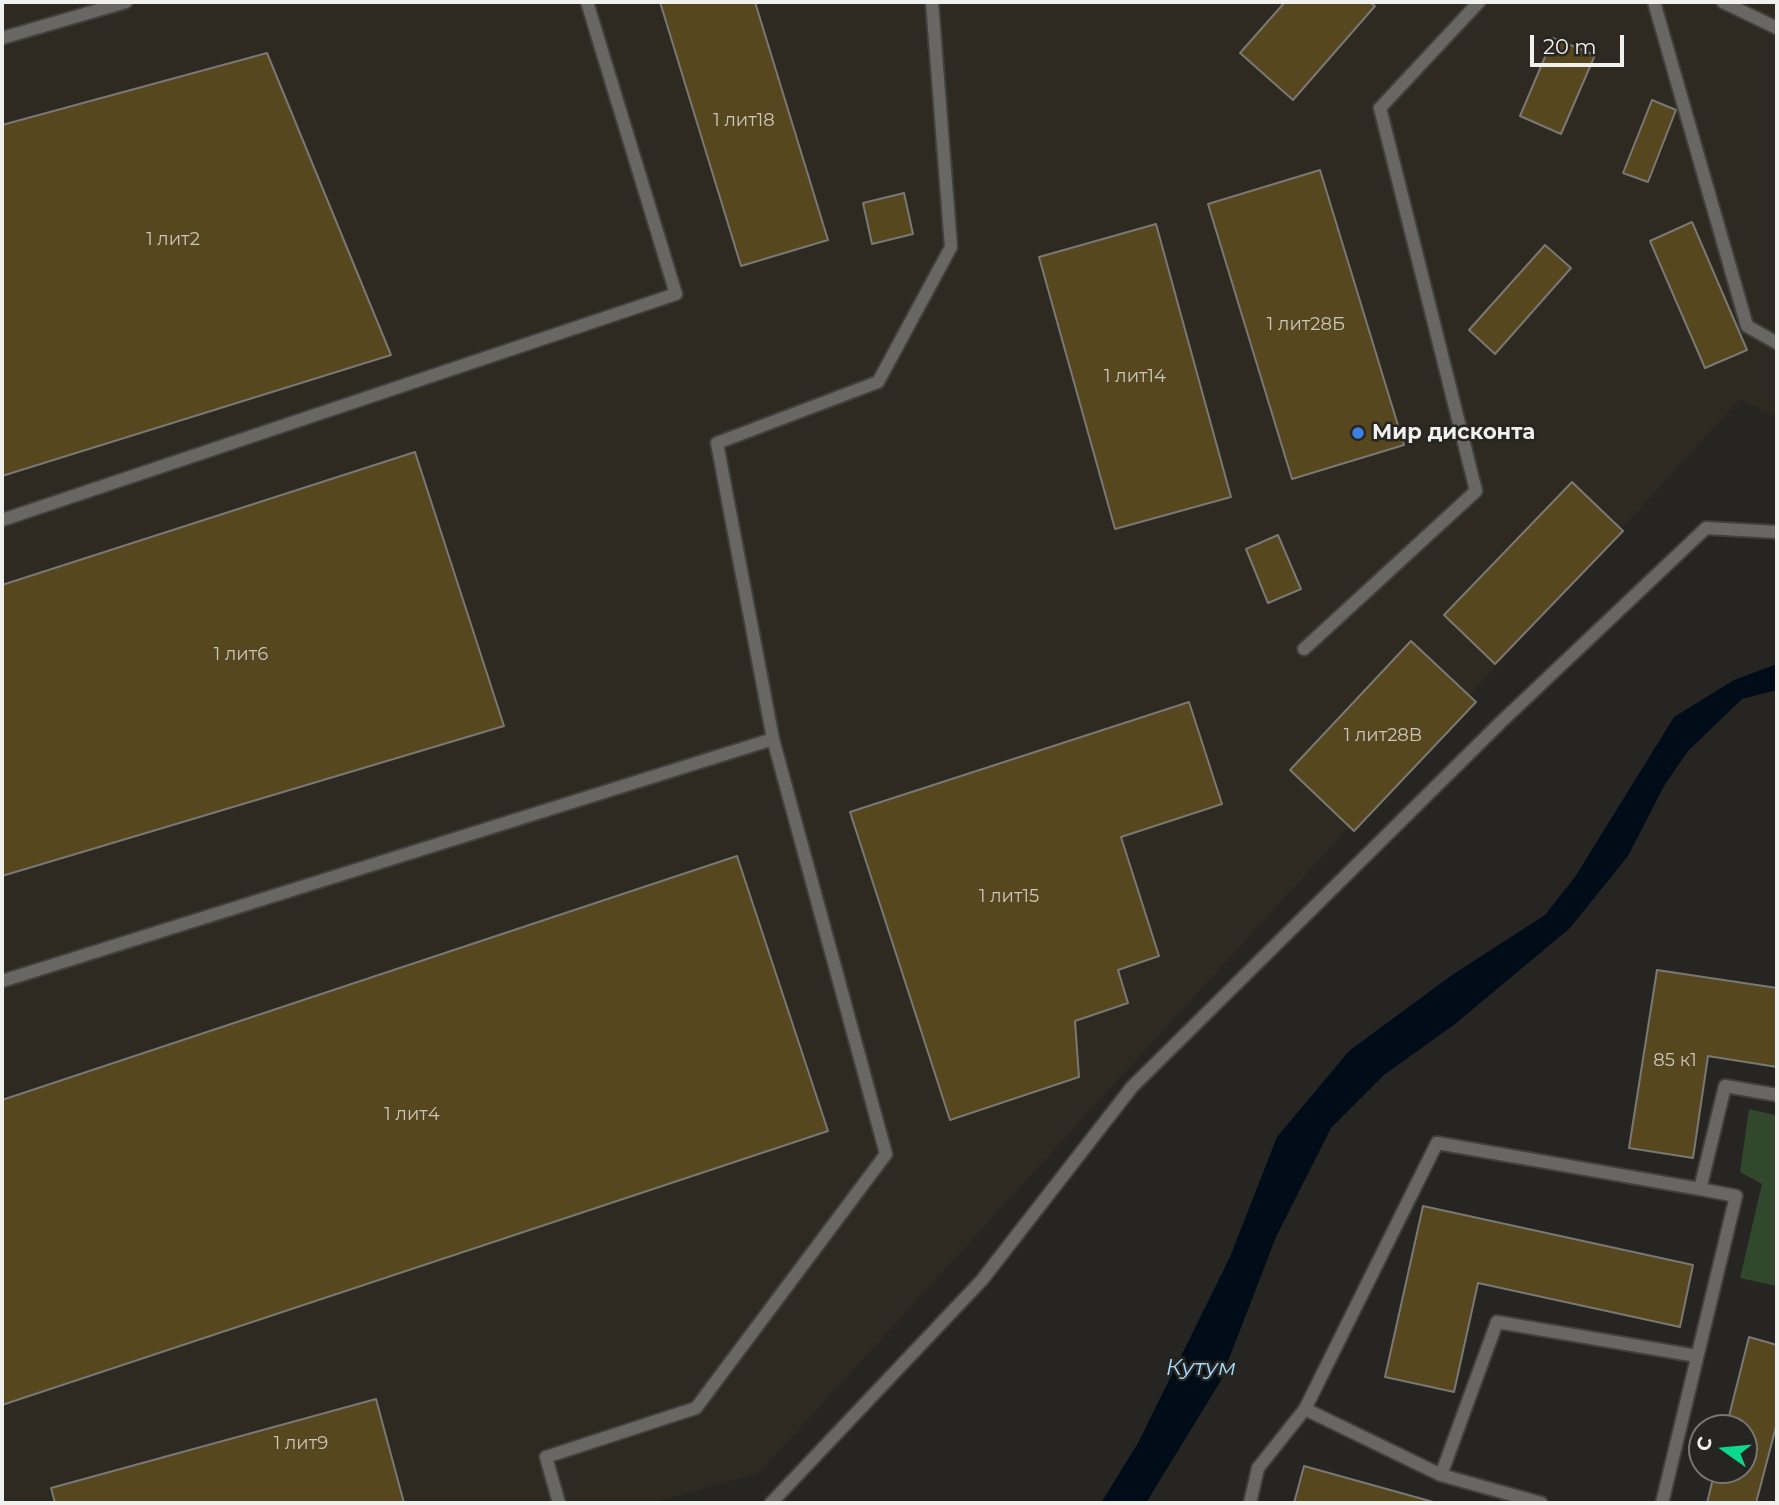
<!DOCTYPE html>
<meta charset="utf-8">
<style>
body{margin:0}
#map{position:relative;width:1779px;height:1505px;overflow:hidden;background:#262522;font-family:Montserrat,sans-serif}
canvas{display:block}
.frame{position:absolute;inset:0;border:4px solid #f0f0ed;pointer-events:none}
.north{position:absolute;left:1688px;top:1414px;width:70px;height:70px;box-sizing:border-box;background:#262522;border:2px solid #777673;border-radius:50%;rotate:285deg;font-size:19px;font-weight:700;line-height:28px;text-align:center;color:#f0f0ed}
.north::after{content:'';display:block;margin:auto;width:24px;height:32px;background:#0bd98b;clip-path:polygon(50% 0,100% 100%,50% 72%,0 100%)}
.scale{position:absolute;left:1530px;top:35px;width:94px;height:32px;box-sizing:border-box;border:4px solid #f0f0ed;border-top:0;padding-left:9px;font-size:21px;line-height:24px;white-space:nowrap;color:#f0f0ed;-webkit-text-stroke:5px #262522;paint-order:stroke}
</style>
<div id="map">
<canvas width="1779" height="1505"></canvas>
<div class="frame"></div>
<div class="north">С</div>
<div class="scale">20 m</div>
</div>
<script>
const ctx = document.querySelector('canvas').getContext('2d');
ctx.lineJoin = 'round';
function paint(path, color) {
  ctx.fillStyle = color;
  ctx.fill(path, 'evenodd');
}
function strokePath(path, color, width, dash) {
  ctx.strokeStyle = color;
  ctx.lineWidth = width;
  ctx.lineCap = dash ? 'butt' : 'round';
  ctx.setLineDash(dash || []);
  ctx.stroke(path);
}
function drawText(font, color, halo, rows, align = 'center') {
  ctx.font = font + ' Montserrat,sans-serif';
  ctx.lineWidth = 5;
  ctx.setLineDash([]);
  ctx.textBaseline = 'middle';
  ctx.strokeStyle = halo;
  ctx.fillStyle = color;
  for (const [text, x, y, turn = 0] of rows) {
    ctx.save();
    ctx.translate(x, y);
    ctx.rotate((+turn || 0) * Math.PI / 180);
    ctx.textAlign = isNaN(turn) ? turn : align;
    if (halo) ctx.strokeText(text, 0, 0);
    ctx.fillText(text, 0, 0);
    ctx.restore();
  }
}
paint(new Path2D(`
 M2 2H1777V418L1740 399 759 1473 650 1503H2Z`), '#2e2a21');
paint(new Path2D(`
 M1749 1109 1775 1115V1142H1777V1286L1740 1278 1762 1184 1740 1172Z`), '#32482d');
paint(new Path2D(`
 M1777 664V690L1742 699 1688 751 1664 786 1628 856 1570 928 1455 1024 1384 1075 1331 1128 1276 1237 1220 1382 1146 1503H1101L1138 1443 1230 1257 1277 1137 1349 1051 1452 975 1545 915 1575 877 1674 717 1734 680Z`), '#000d18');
const building = new Path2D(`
 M660 2H755L828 240 741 266Z
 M1285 2H1369L1375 6 1293 100 1240 53Z
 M1553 38 1595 55 1561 134 1520 116Z
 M267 53 391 355 2 476V125Z
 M1652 100 1676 110 1648 182 1623 173Z
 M1320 170 1404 445 1292 479 1208 204Z
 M904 193 913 234 872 244 863 203Z
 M1692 222 1747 350 1705 368 1650 241Z
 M1156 224 1231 497 1115 529 1039 257Z
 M1545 245 1571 268 1495 354 1469 330Z
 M415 452 504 726 2 876V585Z
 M1572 482 1623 531 1495 664 1444 615Z
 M1278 535 1301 589 1268 603 1246 549Z
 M1411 641 1476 702 1354 831 1290 770Z
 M1189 702 1222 804 1121 837 1159 956 1118 970 1128 1003 1075 1021 1079 1077 950 1120 850 812Z
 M737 856 828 1131 2 1405V1100Z
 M1657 970 1777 988V1067L1708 1056 1693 1158 1629 1148Z
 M1423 1206 1693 1265 1680 1327 1478 1283 1454 1392 1385 1377Z
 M1749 1337 1777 1345V1423L1756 1503H1707L1715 1470H1744V1428H1726Z
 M376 1399 404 1503H55L51 1488Z
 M1304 1466 1437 1503H1294Z`);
paint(building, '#56471f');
strokePath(building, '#797874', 2);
const lane = new Path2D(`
 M1654 2 1747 326 1777 343
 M1723 2 1777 28
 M2 38 126 2
 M2 520 676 294 587 2
 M1304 649 1476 491 1380 108 1479 2
 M2 981 773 739 717 443 878 382 951 247 932 2
 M1305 1409 1437 1143 1700 1189
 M1441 1475 1497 1322 1697 1356
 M559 1503 546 1457 696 1408 886 1154 773 739
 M771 1503 982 1280 1132 1087 1501 722 1706 528 1777 532
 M1250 1503 1258 1468 1305 1409 1441 1475 1541 1503
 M1662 1503 1736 1196 1700 1189 1725 1086 1777 1095`);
strokePath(lane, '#40403d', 16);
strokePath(lane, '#686763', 12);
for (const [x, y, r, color] of [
 [1358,433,7,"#3f7fe0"]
]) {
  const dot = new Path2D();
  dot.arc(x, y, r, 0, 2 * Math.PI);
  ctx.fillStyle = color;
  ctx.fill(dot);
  strokePath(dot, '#262522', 2.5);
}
drawText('18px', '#cac6ba', null, [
 ["1 лит18",744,121],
 ["1 лит2",173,240],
 ["1 лит28Б",1306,325],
 ["1 лит14",1135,377],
 ["1 лит6",241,655],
 ["1 лит28В",1383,736],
 ["1 лит15",1009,897],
 ["85 к1",1675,1061],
 ["1 лит4",412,1115],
 ["1 лит9",301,1444]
]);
drawText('bold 21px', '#f0f0ed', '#262522', [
 ["Мир дисконта",1372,433]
], 'left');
drawText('italic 23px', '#a3dafb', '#262522', [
 ["Кутум",1201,1368]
]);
</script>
